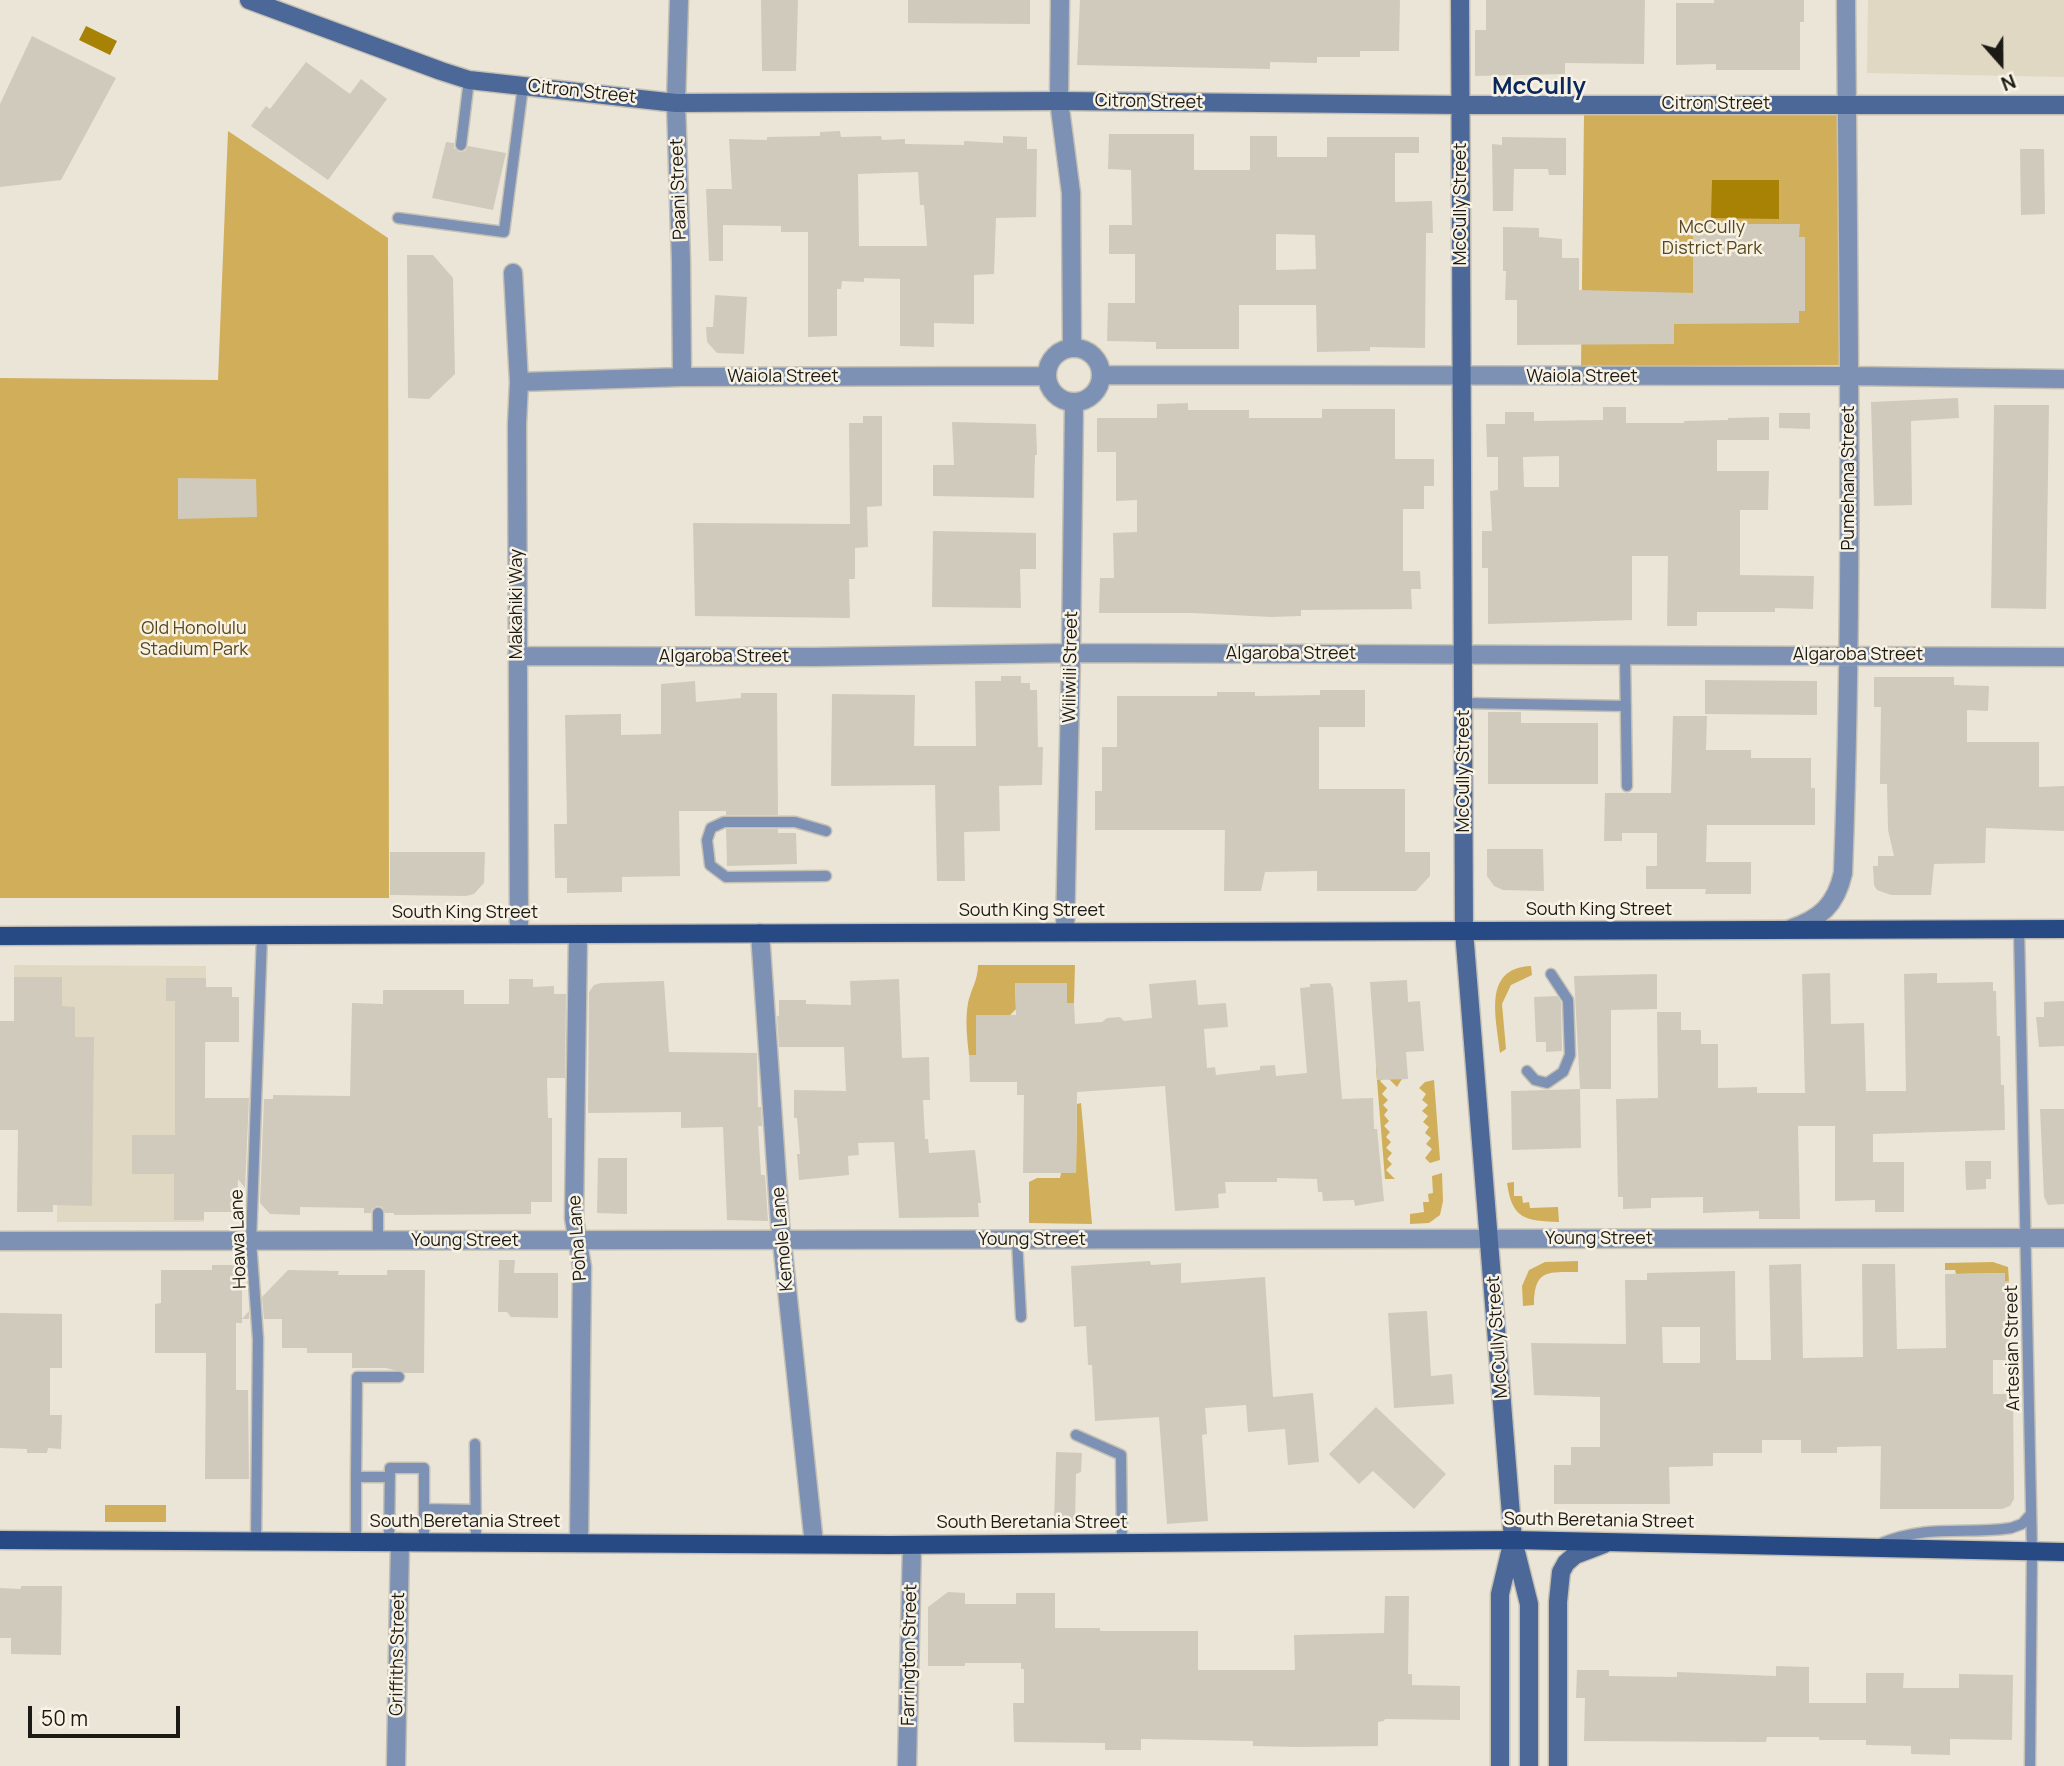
<!DOCTYPE html>
<style>
body{margin:0}
#map{position:relative;width:2064px;height:1766px;overflow:hidden;background:#ebe5d7;font-family:Manrope,sans-serif}
canvas{display:block}
.north{position:absolute;left:1966px;top:28px;width:70px;height:70px;-webkit-text-stroke:5px #f8f2e4;paint-order:stroke;rotate:159deg;font-size:19px;font-weight:700;line-height:28px;text-align:center;color:#1c1a15}
.north::after{content:'';display:block;margin:auto;width:24px;height:32px;background:#1c1a15;clip-path:polygon(50% 0,100% 100%,50% 72%,0 100%)}
.scale{position:absolute;left:28px;top:1706px;width:152px;height:32px;box-sizing:border-box;border:4px solid #1c1a15;border-top:0;padding-left:9px;font-size:21px;line-height:24px;white-space:nowrap;color:#1c1a15;-webkit-text-stroke:5px #f8f2e4;paint-order:stroke}
</style>
<div id="map">
<canvas width="2064" height="1766"></canvas>
<div class="north">N</div>
<div class="scale">50 m</div>
</div>
<script>
const ctx = document.querySelector('canvas').getContext('2d');
ctx.lineJoin = 'round';
function paint(path, color) {
  ctx.fillStyle = color;
  ctx.fill(path, 'evenodd');
}
function strokePath(path, color, width, dash) {
  ctx.strokeStyle = color;
  ctx.lineWidth = width;
  ctx.lineCap = dash ? 'butt' : 'round';
  ctx.setLineDash(dash || []);
  ctx.stroke(path);
}
function drawText(font, color, halo, rows, align = 'center') {
  ctx.font = font + ' Manrope,sans-serif';
  ctx.lineWidth = 5;
  ctx.setLineDash([]);
  ctx.textBaseline = 'middle';
  ctx.strokeStyle = halo;
  ctx.fillStyle = color;
  for (const [text, x, y, turn = 0] of rows) {
    ctx.save();
    ctx.translate(x, y);
    ctx.rotate((+turn || 0) * Math.PI / 180);
    ctx.textAlign = isNaN(turn) ? turn : align;
    if (halo) ctx.strokeText(text, 0, 0);
    ctx.fillText(text, 0, 0);
    ctx.restore();
  }
}
paint(new Path2D(`
 M1868 0H2064V77L1867 73Z
 M14 965 206 966 204 1222H57L58 1037H14Z`), '#e1d8c3');
paint(new Path2D(`
 M1841 109 1844 365 1581 367 1584 115Z
 M228 131 388 238 389 898H0V378L218 380Z
 M978 965H1075L1074 1003H1067V983H1015L1016 1009 1010 1015H976V1055H969C967 1038 965 1020 968 1003 971 989 978 980 978 965Z
 M1531 966 1532 975 1511 985 1502 1004 1506 1049 1500 1053C1497 1020 1481 968 1531 966Z
 M1394 1067 1402 1079 1397 1087 1386 1076 1380 1081 1387 1088 1382 1094 1388 1100 1383 1105 1388 1110 1384 1115 1389 1121 1384 1126 1390 1132 1386 1137 1391 1142 1386 1148 1392 1153 1387 1159 1392 1164 1386 1170 1395 1179H1385L1376 1068Z
 M1434 1080 1440 1160 1430 1163 1425 1158 1432 1149 1426 1144 1431 1138 1425 1133 1429 1127 1423 1122 1428 1116 1422 1111 1428 1105 1422 1100 1426 1094 1419 1088 1425 1082Z
 M1081 1103 1092 1224 1029 1223V1182L1037 1178H1060L1061 1173H1076L1077 1104Z
 M1442 1173 1443 1201 1440 1215 1429 1223 1410 1224V1214L1424 1212 1423 1202H1429L1428 1194 1433 1193 1432 1176Z
 M1514 1182V1196H1522L1523 1203 1529 1202 1530 1208 1558 1207 1559 1222C1525 1221 1512 1219 1507 1183Z
 M1578 1261V1272C1548 1272 1534 1269 1534 1305L1523 1306 1522 1286 1529 1270 1545 1262Z
 M1993 1262 2008 1267 2009 1281H2005V1273L1956 1274 1955 1270H1945V1263Z
 M105 1505H166V1522H105Z`), '#d1af5a');
paint(new Path2D(`
 M86 26 117 41 110 55 79 40Z
 M1712 180H1779V219L1711 218Z`), '#a88205');
paint(new Path2D(`
 M761 0H798L796 71H762Z
 M908 0H1030V24L908 23Z
 M1080 0H1400L1399 51H1360V57H1317V63L1270 62V69L1077 65Z
 M1486 0H1645L1644 64 1565 63V74L1475 76V30H1486Z
 M1714 0H1804V22H1800V70H1716V64L1676 65V3H1714Z
 M32 36 116 78 61 180 0 187V104Z
 M306 62 350 94 361 79 387 99 328 180 251 126 266 106 270 109Z
 M840 131 841 137 881 136 882 140 905 139V144L964 145V141L1003 143V136L1027 137V149H1037L1036 217 996 218 994 274 974 275V324L934 323V347L900 346V279L864 278V282L842 281 841 289H837V336L808 337V232H781V226L723 225V261H709L706 189H732L729 139 767 140V137L820 136V132ZM918 172 920 205H924L927 246H859L858 174Z
 M1109 134H1194V170H1250V136H1277V157H1327V137H1419V153H1395V202L1432 201 1433 233H1426L1425 348 1370 347V351L1317 352 1316 305H1239V349H1156V342L1107 341 1108 303H1135V254H1109V225H1132L1131 170 1108 169ZM1276 234 1315 235 1316 269 1276 270Z
 M1502 137 1566 138V175H1549L1548 169H1514L1513 211H1493L1492 144 1502 145Z
 M446 142 454 143V148L459 152 465 151 468 146 506 153 493 210 432 198Z
 M2020 149H2044L2045 214 2021 215Z
 M1699 224H1800L1799 237H1805V311H1799V323L1674 324V344L1517 345V300H1505L1506 271H1503V227L1539 228V237L1562 239V258H1579V290L1693 293V235H1699Z
 M407 255H433L453 278 455 374 429 399 408 398Z
 M715 295 747 297 744 354 717 353 707 342 706 327H713Z
 M1958 398 1959 418 1911 421 1912 505 1874 506 1871 402Z
 M1188 403V410H1249V418H1322V409H1395V459H1434V486H1424V509H1403V571H1420L1421 589H1411L1412 609 1301 610V616L1271 617 1193 613H1099L1100 578H1114L1113 533 1137 532V500L1116 501V452H1097V418H1157V404Z
 M1994 405H2049L2046 609 1991 608Z
 M1603 407H1626V423H1684V421L1728 420V418L1769 417V440H1717V471H1769L1768 510H1740V575L1814 576 1813 609 1775 608V612H1697V626H1667L1668 556H1632V620L1488 624V568H1482V531H1492L1490 491 1498 490V457H1487L1486 424H1505V412H1534V421L1603 420ZM1559 456V487H1524L1523 457Z
 M1779 413H1810V429L1779 428Z
 M863 416H882V506L867 507 868 547 855 548V579H849L850 618 695 616 693 523 850 524 849 423H863Z
 M952 422 1036 424 1037 455H1035L1034 498 933 496V465H954Z
 M178 478 256 479 257 517 178 519Z
 M933 531 1036 533V569H1020L1021 608 932 607Z
 M1001 676H1021V683H1030V690H1037L1038 747H1043L1042 785 999 786 1000 831 964 832 965 881H937L935 785 831 786 832 694 915 695 914 746H976L975 681H1001Z
 M1874 677H1954V685L1989 686 1988 711 1967 710V742H2039V787L2064 786V831L1986 828 1985 863 1934 864 1931 895H1891L1877 890 1874 885 1873 866H1878V856H1894L1888 830 1887 784H1880L1881 707H1874Z
 M1705 680 1817 681V715L1705 714Z
 M695 681 696 702 741 698V693H777L778 815H726V811H679L680 876 622 877V892L567 893V878H555L554 824H567L565 715 621 714V735L661 734V684Z
 M1320 690H1365V727H1319V789H1405V852H1430V876L1416 891H1317V871L1265 872 1261 891H1224L1225 830H1095V791H1102V747H1117V696H1217V692H1255V696L1320 695Z
 M1488 712H1521V723H1598V784H1488Z
 M1673 716H1707L1706 750H1751V758H1811V788H1815V825H1707L1706 862H1751V894H1705L1706 889H1646V866H1657V833H1622V841H1604L1605 793H1671Z
 M726 829H778V833H796L797 864 727 866Z
 M1487 849H1543L1544 891 1503 890 1494 886 1487 876Z
 M390 852H485L484 883 474 894 466 896 390 895Z
 M1830 973 1831 1024 1864 1023 1866 1091H1906L1904 974 1937 973V983L1993 982V991H1996L1997 1036H2000L2001 1085H2004L2005 1130 1873 1134V1162H1904V1212H1875V1200L1835 1201V1126H1798L1800 1219H1759V1211L1703 1213V1197L1651 1198V1208L1623 1209V1197H1618L1616 1099 1658 1098 1657 1012H1681V1030H1701V1044H1718V1088L1757 1087V1093H1805L1802 974Z
 M1657 974V1009L1611 1010V1089H1580L1581 1148 1512 1150 1511 1091 1580 1089 1574 976Z
 M14 977H62V1006L75 1007V1037H94L92 1206 53 1205V1212H17L18 1130H0V1021H14Z
 M166 978H206V987H232V997H239V1042H205V1098H249L245 1188 238 1179 237 1212H204V1220H174V1174H132V1135H175V1001H166Z
 M509 979H533V987L554 986V994H566L565 1078H547L548 1118H552V1202H531V1214L394 1215V1213H385L382 1207 377 1206 372 1209 371 1213H364V1208L300 1207V1215L270 1214 260 1203 264 1099H273V1095L350 1096 352 1003 383 1004V990H464V1004H509Z
 M899 979 902 1058 929 1057 930 1100H923L925 1139H928L929 1153 975 1150 981 1203H978L979 1217 899 1218 894 1142 858 1143 859 1155 848 1156 849 1175 799 1180 797 1154H800L797 1118H794V1090L846 1091 844 1047H779L777 1016H779V1000H806V1004L851 1005 850 981Z
 M1196 980 1198 1005 1226 1003 1228 1027 1204 1029 1207 1068 1215 1067 1216 1075 1260 1070V1066L1275 1065 1276 1076 1307 1073 1300 988 1310 987V984L1330 983 1333 988 1342 1099 1373 1098 1374 1129H1377L1384 1201 1355 1206 1354 1200 1323 1201 1322 1192H1318L1317 1179 1277 1178V1182H1225L1226 1193 1218 1194 1219 1208 1175 1211 1165 1086 1077 1092 1076 1173H1023L1024 1095H1017V1082H970L969 1055H976V1015H1016L1015 983H1067V1003H1074L1075 1024 1102 1022 1107 1018 1120 1017 1124 1021 1152 1018 1149 984Z
 M1407 980 1408 1002 1420 1001 1424 1051 1406 1052 1408 1079 1377 1080 1370 982Z
 M664 981 669 1052 757 1053 758 1107H761L762 1126H758L761 1175H765L768 1221 727 1220 723 1127 681 1128V1112L588 1113 589 992 594 985 601 983Z
 M1557 996 1561 1002 1562 1051 1546 1052V1042H1536L1534 997Z
 M2064 1001V1046L2039 1047 2036 1017H2044V1002Z
 M2040 1109H2064V1204L2048 1205 2044 1197Z
 M598 1158H627V1214L597 1213Z
 M1965 1161H1991V1179H1986V1189L1966 1190Z
 M499 1260H515L514 1273H558V1318L511 1317 507 1312H498Z
 M1150 1261 1151 1265 1181 1263V1283L1265 1277 1273 1397 1313 1393 1319 1462 1288 1465 1285 1429 1248 1432 1246 1405 1205 1408 1207 1434 1202 1435 1208 1521 1167 1524 1159 1417 1095 1421 1092 1365H1088L1086 1326 1074 1327 1071 1266Z
 M1801 1264 1803 1358 1863 1357 1862 1264H1895L1897 1349 1946 1348 1945 1274 2005 1273V1281H2009V1343H2012V1360H1993V1394H2013L2014 1499 2010 1506 2002 1509H1880L1881 1446 1837 1447V1453H1801V1440H1762V1453H1713V1466L1669 1467 1670 1504H1554V1465H1571V1447H1600V1397L1534 1395 1531 1343 1626 1344 1625 1280H1647V1273L1735 1271 1736 1360H1771L1769 1265ZM1662 1327H1700V1363H1663Z
 M212 1265H242V1319L249 1311V1319H242V1323H236V1390H248L249 1479H205L206 1353H155V1304L161 1303V1270H212Z
 M288 1270 339 1271 338 1275H387V1270H425L424 1373H405L386 1368H352V1353H307V1348H282V1319H264L262 1297Z
 M1427 1311 1431 1376 1452 1374 1454 1404 1394 1408 1388 1313Z
 M0 1313 62 1314V1368H50V1415H62L61 1449 48 1448 47 1453H27V1449L0 1448Z
 M1376 1407 1446 1474 1414 1509 1373 1471 1359 1484 1329 1454Z
 M1056 1452 1082 1453 1081 1472 1076 1474 1075 1523 1054 1522Z
 M21 1586H62L61 1655 11 1654V1638H0V1588L21 1589Z
 M948 1592 965 1593V1604H1016V1593H1055V1628H1100V1631H1198V1670H1295L1294 1635 1384 1633 1385 1596H1409L1408 1674H1412V1685L1460 1686V1720L1385 1719 1384 1721 1378 1722V1746L1299 1747 1253 1746V1741L1141 1739V1750H1105V1743L1014 1742 1013 1703H1024V1669H1021V1663H965V1666H928V1607Z
 M1776 1666 1809 1667V1703H1866V1673H1904L1903 1688H1959V1674L2013 1675 2012 1740 1950 1739V1755L1911 1754V1746L1866 1745V1740H1819V1737H1767L1766 1742 1584 1741 1585 1698H1576L1577 1670H1609V1676L1677 1677V1672L1776 1676Z`), '#d0cabc');
const lane = new Path2D(`
 M461 145 469 80
 M398 218 504 232 523 86
 M1625 656 1627 786
 M1463 703 1626 706
 M826 876 726 877 710 865 707 840 711 828 724 822H795L826 831
 M2019 929 2032 1552 2030 1766
 M1527 1071 1535 1080 1547 1083 1563 1072 1570 1055 1568 1000 1551 974
 M378 1213V1241
 M1017 1240 1021 1317
 M1076 1435 1121 1455 1122 1543
 M475 1444 476 1543
 M356 1477 357 1377H399
 M424 1509 475 1510
 M256 1542 258 1339 251 1241 262 935
 M356 1542V1477H390
 M389 1542 390 1468H424V1542
 M1882 1543C1929 1524 1964 1535 2011 1528L2022 1524 2031 1514`);
const street = new Path2D(`
 M679 0 676 103 681 262 682 377
 M1060 0 1059 101 1071 193 1072 348
 M513 273 519 382 517 424 519 934
 M1047 375a27 27 0 1 1 54 0a27 27 0 1 1-54 0Z
 M1101 375 1850 376 2064 379
 M519 382 682 377 1046 376
 M517 656 814 657 1071 653 2064 657
 M1790 929C1820 919 1836 905 1843 873 1854 582 1848 291 1846 0
 M1065 932 1071 653 1074 402
 M760 933 780 1223 814 1544
 M578 934 574 1218 582 1267 579 1543
 M0 1241 2064 1238
 M396 1766 400 1542
 M907 1766 912 1545`);
const secondary = new Path2D(`
 M249 0 441 71 469 80 676 103 1059 101 1461 105H2064
 M1460 0 1464 931 1513 1540 1529 1604V1766
 M1500 1766V1594L1512 1544
 M1558 1766V1602L1561 1572 1566 1563 1575 1555 1604 1544`);
const primary = new Path2D(`
 M0 936 2064 929
 M0 1540 890 1545 1513 1540 2064 1552`);
strokePath(lane, '#c6c0b4', 13);
strokePath(street, '#c6c0b4', 21);
strokePath(secondary, '#c6c0b4', 21);
strokePath(primary, '#c6c0b4', 21);
strokePath(lane, '#7c91b4', 10);
strokePath(street, '#7c91b4', 18);
strokePath(secondary, '#4b6899', 18);
strokePath(primary, '#274a85', 18);
drawText('18px', '#1c1a15', '#f8f2e4', [
 ["Citron Street",582,92,6],
 ["Citron Street",1149,102,1],
 ["Citron Street",1716,104],
 ["Paani Street",679,189,-92],
 ["McCully Street",1461,204,-90],
 ["Waiola Street",783,377],
 ["Waiola Street",1582,377],
 ["Pumehana Street",1849,478,-90],
 ["Makahiki Way",517,604,-90],
 ["Algaroba Street",1291,654],
 ["Algaroba Street",1858,655],
 ["Algaroba Street",724,657],
 ["Wiliwili Street",1071,667,-89],
 ["McCully Street",1464,771,-90],
 ["South King Street",1599,910],
 ["South King Street",1032,911],
 ["South King Street",465,913],
 ["Poha Lane",578,1238,-94],
 ["Hoawa Lane",239,1239,-92],
 ["Kemole Lane",783,1239,-95],
 ["Young Street",1599,1239],
 ["Young Street",1032,1240],
 ["Young Street",465,1241],
 ["McCully Street",1498,1337,-94],
 ["Artesian Street",2013,1348,-91],
 ["South Beretania Street",1599,1521,1],
 ["South Beretania Street",465,1522],
 ["South Beretania Street",1032,1523],
 ["Griffiths Street",398,1654,-89],
 ["Farrington Street",910,1655,-89]
]);
drawText('18px', '#58471d', '#f8f2e4', [
 ["McCully",1712,228],
 ["District Park",1712,249],
 ["Old Honolulu",194,629],
 ["Stadium Park",194,650]
]);
drawText('bold 24px', '#0a285c', '#f8f2e4', [
 ["McCully",1539,87]
]);
</script>
